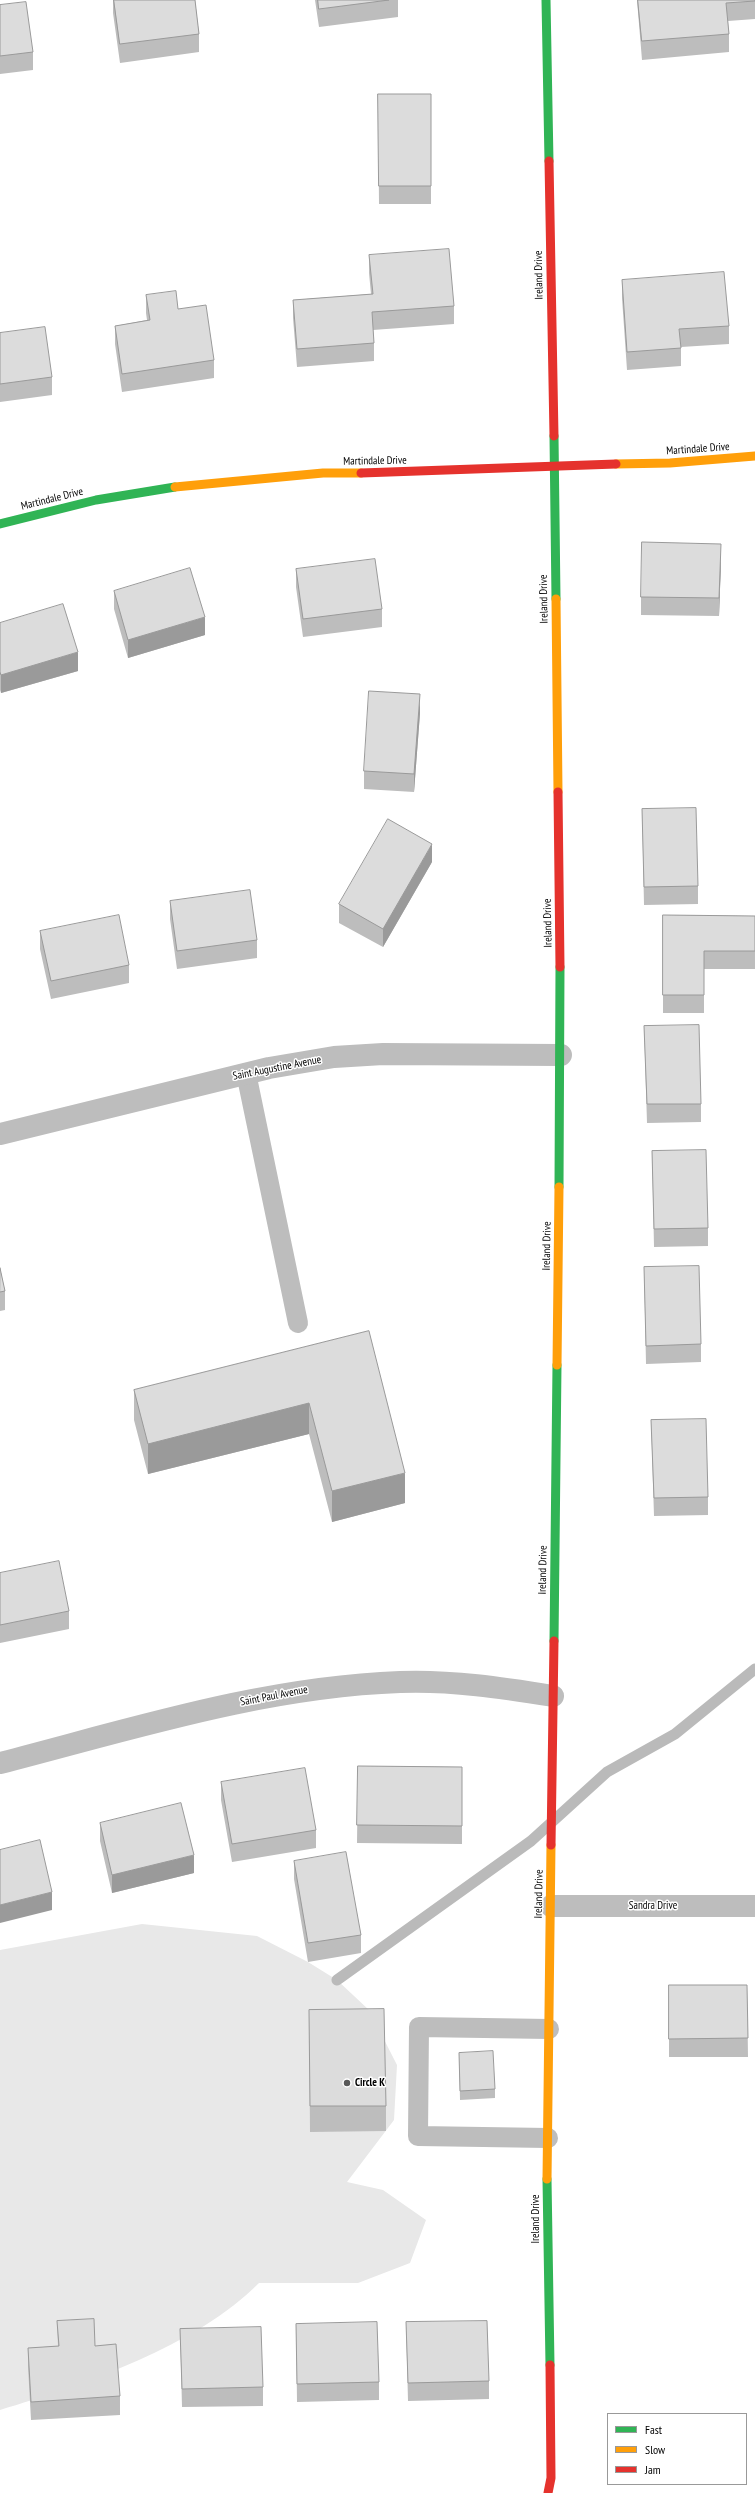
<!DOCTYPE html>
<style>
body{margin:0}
#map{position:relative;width:755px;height:2493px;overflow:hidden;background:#fff;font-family:"PT Sans Narrow",sans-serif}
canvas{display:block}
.legend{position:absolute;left:607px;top:2413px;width:140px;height:72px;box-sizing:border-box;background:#fff;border:1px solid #999;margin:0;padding:5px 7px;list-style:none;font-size:12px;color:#000}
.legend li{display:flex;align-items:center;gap:8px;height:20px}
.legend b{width:20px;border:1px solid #999}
</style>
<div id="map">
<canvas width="755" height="2493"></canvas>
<ul class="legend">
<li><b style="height:5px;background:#30b455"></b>Fast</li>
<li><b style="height:5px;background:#ff9f0a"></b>Slow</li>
<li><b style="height:5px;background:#e5322d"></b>Jam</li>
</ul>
</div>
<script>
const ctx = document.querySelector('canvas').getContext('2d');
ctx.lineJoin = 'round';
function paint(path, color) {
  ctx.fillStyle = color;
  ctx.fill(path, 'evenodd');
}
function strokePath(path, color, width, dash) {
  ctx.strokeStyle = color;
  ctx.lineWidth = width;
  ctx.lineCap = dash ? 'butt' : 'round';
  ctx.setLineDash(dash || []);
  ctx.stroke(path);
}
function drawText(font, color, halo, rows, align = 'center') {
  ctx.font = font + ' "PT Sans Narrow",sans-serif';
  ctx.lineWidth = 3;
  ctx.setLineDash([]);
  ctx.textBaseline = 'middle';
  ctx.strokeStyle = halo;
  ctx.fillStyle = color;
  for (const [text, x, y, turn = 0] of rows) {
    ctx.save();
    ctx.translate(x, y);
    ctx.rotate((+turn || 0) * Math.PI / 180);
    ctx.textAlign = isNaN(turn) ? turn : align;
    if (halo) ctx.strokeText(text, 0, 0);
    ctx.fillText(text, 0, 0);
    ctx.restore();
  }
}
paint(new Path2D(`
 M142 1924 257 1936 308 1962 337 1980 369 2010 397 2065 394 2120 347 2182 383 2190 426 2220 410 2263 358 2283H259C197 2346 83 2385 0 2410V1950Z`), '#e8e8e8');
strokePath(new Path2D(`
 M337 1980 531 1841 607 1772 675 1734 755 1669`), '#bababa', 11);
strokePath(new Path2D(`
 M246 1073 298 1323
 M548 2138 418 2136 419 2027 549 2029`), '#bdbdbd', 20);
strokePath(new Path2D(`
 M0 1134 269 1068 334 1057 383 1054 561 1055
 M0 1763C132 1729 263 1687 400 1682 451 1680 503 1688 553 1696
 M551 1906H755`), '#bdbdbd', 22);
strokePath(new Path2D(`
 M546 0 549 161
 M554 436 556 599
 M0 524 96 500 175 487
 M559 1187 560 967
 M554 1641 557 1365
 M547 2179 550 2365`), '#30b455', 9);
strokePath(new Path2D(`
 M616 464 670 463 755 456
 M175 487 323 473H361
 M556 599 558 792
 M557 1365 559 1187
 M547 2179 551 1845`), '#ff9f0a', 9);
strokePath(new Path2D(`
 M549 161 554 436
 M361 473 616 464
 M558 792 560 967
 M551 1845 554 1641
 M548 2493 551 2478 550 2365`), '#e5322d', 9);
paint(new Path2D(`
 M113 0H195L199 34V52L120 63 113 13Z
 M315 0H398V17L319 27Z
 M637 0H755V19L728 21 729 34V52L642 60Z
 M0 5 33 52V70L0 74Z
 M378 94H431V204H379Z
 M369 255 454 306V324L373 330 374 343V361L297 367 293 318V300L371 294 369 273Z
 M622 280 729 326V344L681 347V366L627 370 622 298Z
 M146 295 178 309 214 360V378L122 392 115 344V326L147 320 146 313Z
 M0 333 52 377V395L0 402Z
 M721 562 719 616 641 615V597Z
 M296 569 382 609V627L303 637 296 587Z
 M114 591 205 635 128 658 114 609Z
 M0 623 78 671 1 693 0 690Z
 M420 713 414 792 364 789V771Z
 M642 809 698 886V904L644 905Z
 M432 862 383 947 339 923V904Z
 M170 901 257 940V958L177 969 170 919Z
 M663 915 755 916V969H704V1013H663Z
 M40 931 129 965V983L51 999 40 949Z
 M644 1026 701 1104V1122L647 1123Z
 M652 1151 708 1228V1246L654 1247Z
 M644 1267 701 1344V1362L646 1364Z
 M0 1268 5 1291V1310L0 1311Z
 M369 1331 405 1503 332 1522 309 1434 148 1474 134 1420V1390Z
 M651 1420 708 1497V1515L654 1516Z
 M0 1573 69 1611V1629L0 1643Z
 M358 1766 462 1767V1844L357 1843Z
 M221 1782 316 1830V1848L232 1862 221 1800Z
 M100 1823 194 1873 112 1893 100 1841Z
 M294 1861 361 1935V1953L308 1962 294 1879Z
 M669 1985H747L748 2057H669Z
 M309 2010 386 2106V2131L310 2132Z
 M459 2053 495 2089V2098L460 2100Z
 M57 2321 95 2346 120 2396V2415L31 2420 28 2366V2348L58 2346Z
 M406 2322 489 2381V2399L408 2401Z
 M296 2324 379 2382V2400L297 2402Z
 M180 2329 263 2387V2406L182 2407Z`), '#bdbdbd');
paint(new Path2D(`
 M721 544V562L719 616V598Z
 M205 617V635L128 658V640Z
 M78 652V671L1 693V675Z
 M420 694V713L414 792V774Z
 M432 844V862L383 947V929Z
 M309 1403V1434L148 1474V1444Z
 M405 1473V1503L332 1522V1491Z
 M194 1855V1873L112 1893V1875Z
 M52 1892V1910L0 1923V1905Z`), '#9a9a9a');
const building = new Path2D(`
 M114 0H195L199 34 120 44Z
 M318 0H389L319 9Z
 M638 0H755V1L726 3 729 34 642 41Z
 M26 2 33 52 0 56V5Z
 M378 94H431V186H379Z
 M449 249 454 306 372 312 374 343 297 349 293 300 373 294 369 255Z
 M724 272 729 326 679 329 681 348 627 352 622 280Z
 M176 291 178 309 206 305 214 360 122 374 115 326 150 320 146 295Z
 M45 327 52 377 0 384V333Z
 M642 542 721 544 719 598 641 597Z
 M375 559 382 609 303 619 296 569Z
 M190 568 205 617 128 640 114 591Z
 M63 604 78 652 1 675 0 672V623Z
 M369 691 420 694 414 774 364 771Z
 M696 808 698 886 644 887 642 809Z
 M388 819 432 844 383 929 339 904Z
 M250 890 257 940 177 951 170 901Z
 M119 915 129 965 51 981 40 931Z
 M663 915 755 916V951H704V995H663Z
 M699 1025 701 1104H647L644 1026Z
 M706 1150 708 1228 654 1229 652 1151Z
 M699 1266 701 1344 646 1346 644 1267Z
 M0 1268 5 1291 0 1292Z
 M369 1331 405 1473 332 1491 309 1403 148 1444 134 1390Z
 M706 1419 708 1497 654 1498 651 1420Z
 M59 1561 69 1611 0 1625V1573Z
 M358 1766 462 1767V1826L357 1825Z
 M305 1768 316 1830 232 1844 221 1782Z
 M181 1803 194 1855 112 1875 100 1823Z
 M40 1840 52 1892 0 1905V1850Z
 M346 1852 361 1935 308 1943 294 1861Z
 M669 1985H747L748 2038 669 2039Z
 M384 2009 386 2106H310L309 2010Z
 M493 2051 495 2089 460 2091 459 2053Z
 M94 2319 95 2346 116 2344 120 2396 31 2402 28 2348 59 2346 57 2321Z
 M487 2321 489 2381 408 2383 406 2322Z
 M377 2322 379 2382 297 2384 296 2324Z
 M261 2327 263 2387 182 2389 180 2329Z`);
paint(building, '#dcdcdc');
strokePath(building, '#9a9a9a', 1);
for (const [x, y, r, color] of [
 [347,2083,4,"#595959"]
]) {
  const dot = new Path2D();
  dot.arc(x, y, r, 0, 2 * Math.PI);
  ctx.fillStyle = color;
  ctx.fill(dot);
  strokePath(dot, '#fff', 1.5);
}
drawText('11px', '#000', '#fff', [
 ["Ireland Drive",539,275,-91],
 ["Martindale Drive",698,449,-4],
 ["Martindale Drive",375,461,-1],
 ["Martindale Drive",52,499,-14],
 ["Ireland Drive",544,599,-91],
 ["Ireland Drive",548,923,-91],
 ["Saint Augustine Avenue",277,1068,-11],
 ["Ireland Drive",547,1246,-89],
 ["Ireland Drive",543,1570,-89],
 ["Saint Paul Avenue",274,1696,-11],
 ["Ireland Drive",539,1894,-89],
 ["Sandra Drive",653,1906],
 ["Ireland Drive",536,2219,-90]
]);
drawText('bold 11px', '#000', '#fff', [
 ["Circle K",355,2083]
], 'left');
</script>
